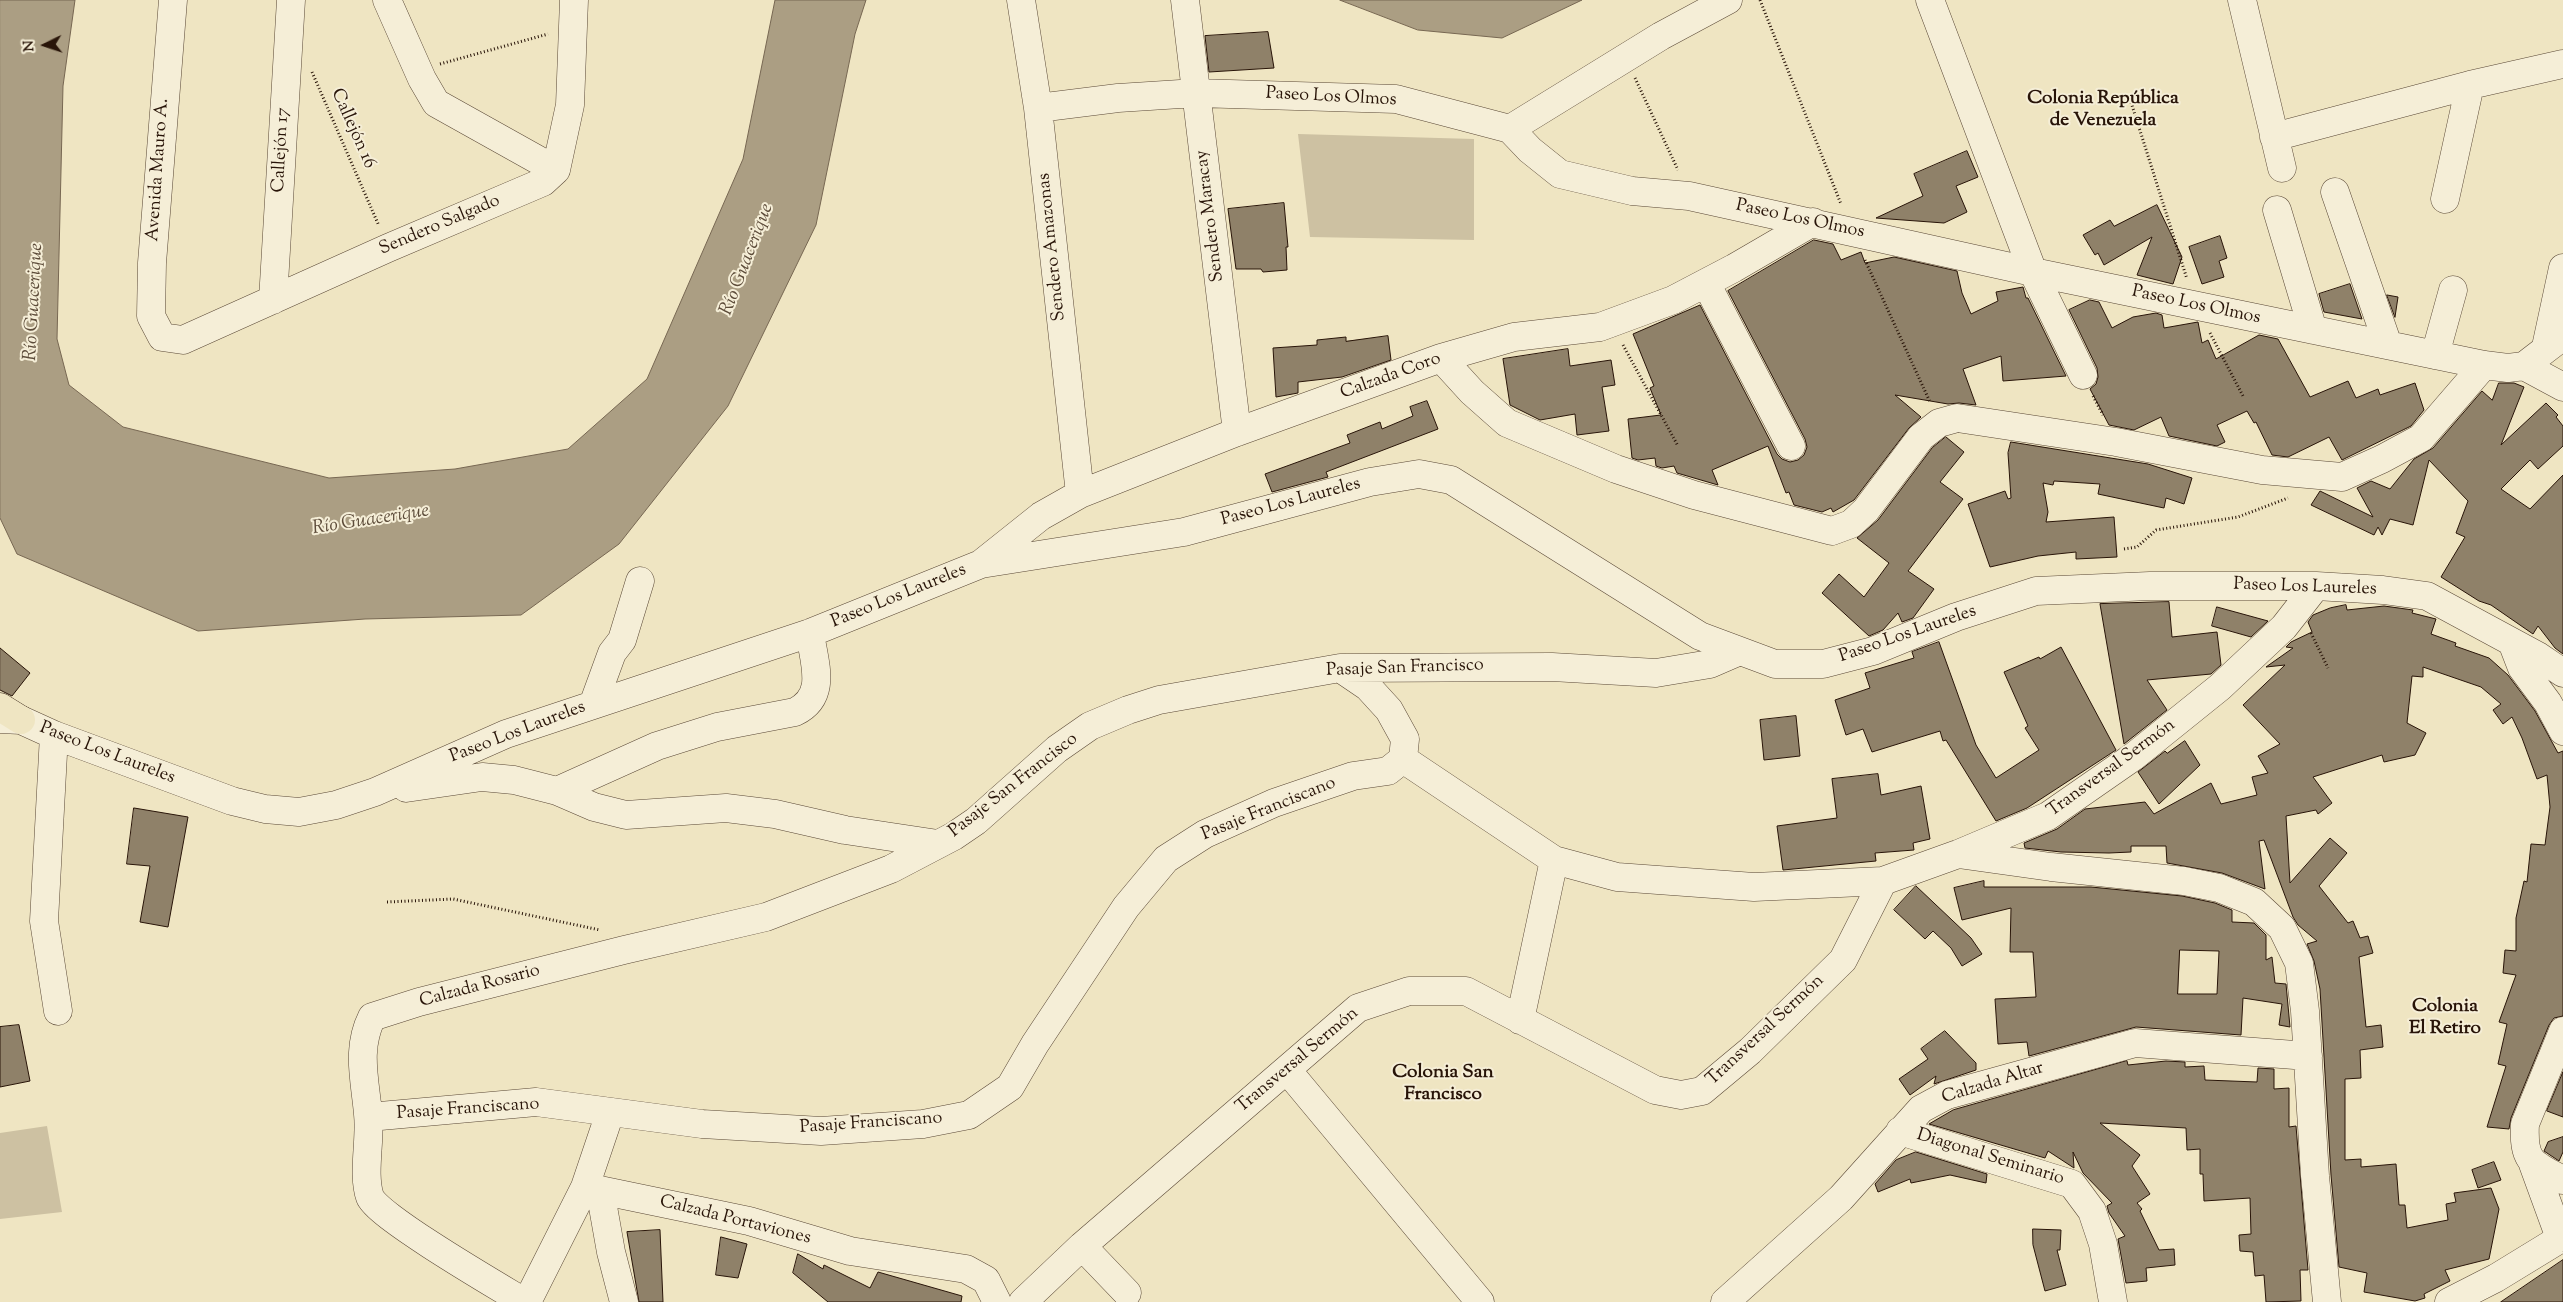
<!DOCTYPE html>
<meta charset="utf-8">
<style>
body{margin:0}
#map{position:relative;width:2563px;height:1302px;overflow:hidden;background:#efe5c2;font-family:"Sorts Mill Goudy",serif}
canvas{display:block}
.north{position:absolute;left:20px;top:20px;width:50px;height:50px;-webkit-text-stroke:4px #f5eed7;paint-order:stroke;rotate:266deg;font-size:14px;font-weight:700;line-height:20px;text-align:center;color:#281408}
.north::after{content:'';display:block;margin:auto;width:18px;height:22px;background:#281408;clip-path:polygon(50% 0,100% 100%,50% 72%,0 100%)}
</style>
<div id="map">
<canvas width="2563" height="1302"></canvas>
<div class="north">N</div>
</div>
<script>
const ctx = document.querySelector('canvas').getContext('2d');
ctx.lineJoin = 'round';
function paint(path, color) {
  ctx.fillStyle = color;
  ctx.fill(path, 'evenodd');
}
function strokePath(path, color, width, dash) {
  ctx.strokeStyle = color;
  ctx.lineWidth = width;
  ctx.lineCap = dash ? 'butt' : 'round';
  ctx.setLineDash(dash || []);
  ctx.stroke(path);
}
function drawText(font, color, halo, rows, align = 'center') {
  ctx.font = font + ' "Sorts Mill Goudy",serif';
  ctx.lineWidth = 4;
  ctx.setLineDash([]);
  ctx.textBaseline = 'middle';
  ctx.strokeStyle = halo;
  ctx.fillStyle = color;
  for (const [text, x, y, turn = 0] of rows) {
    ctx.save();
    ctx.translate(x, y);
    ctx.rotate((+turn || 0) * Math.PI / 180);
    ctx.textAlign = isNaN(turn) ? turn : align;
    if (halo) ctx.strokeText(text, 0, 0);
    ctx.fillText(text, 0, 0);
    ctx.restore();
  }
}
paint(new Path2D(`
 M1298 134 1474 139V240L1310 237Z
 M47 1126 62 1212 0 1219V1133Z`), '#cdc1a2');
const water = new Path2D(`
 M0 0H75L63 86 57 339 69 385 123 427 329 478 455 469 568 449 647 379 743 159 775 0H866L855 34 816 225 728 406 619 544 521 615 365 619 198 631 17 554 0 518Z
 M1340 0H1582L1502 38 1418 30Z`);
paint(water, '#ab9e83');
strokePath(water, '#776752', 1);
const building = new Path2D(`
 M1268 32 1274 68 1209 72 1205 36Z
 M1967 151 1978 177 1956 186 1967 212 1944 223 1876 218 1923 196 1914 174Z
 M1284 203 1288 247H1286L1287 270 1263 272 1261 269H1236L1228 209Z
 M2157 205 2182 257 2173 284 2137 275 2152 237 2104 265 2098 253 2095 255 2083 235 2110 220 2114 226Z
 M2220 236 2227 258 2219 261 2224 277 2202 284 2189 247Z
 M1814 240 1833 244 1841 260 1861 252 1865 263 1894 257 1957 271 1962 293 1971 314 1998 301 1996 292 2023 287 2026 298H2028L2066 376 2003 381 2001 356 1963 369 1976 405 1959 403 1948 404 1895 395 1921 417 1909 428 1854 500 1833 512 1831 508 1822 512 1794 505 1789 492 1786 493 1768 446 1712 470 1718 485 1677 473 1674 466 1662 468 1656 466 1655 458 1638 460 1632 458 1628 419 1661 415 1650 388 1654 386 1633 334 1700 305 1777 454 1782 459 1790 462 1798 460 1804 455 1807 447 1805 439 1728 291Z
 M2350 284 2362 319 2324 312 2319 294Z
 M2387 295 2398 297 2395 317Z
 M2090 300 2099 302 2112 328 2133 317 2156 313 2162 315 2164 328 2198 322 2202 343 2208 340 2216 359 2259 335 2278 339 2310 397 2348 381 2356 398 2378 389 2380 395 2415 383 2424 410 2411 426 2342 460 2329 437 2288 457 2272 455 2256 422 2254 423 2247 411 2217 425 2225 442 2217 446 2169 436 2161 417 2134 430 2109 425 2090 389 2096 384 2098 377 2097 368 2069 310Z
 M1388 336 1391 360 1342 377 1298 382V393L1276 397 1273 348 1317 345V340L1346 337V341Z
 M1568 349 1570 366 1611 360 1615 385 1602 387 1609 431 1577 435 1575 414 1540 420 1510 405 1503 359Z
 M2499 383H2514L2524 387 2501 445 2546 403 2558 415 2556 417 2563 426V446L2538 469 2530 460 2501 489 2530 509 2563 475V654L2555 648 2538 626 2533 634 2491 605 2479 601 2441 577 2465 537 2456 533 2468 501 2429 460 2413 525 2390 519 2382 535 2378 527 2374 535 2311 505 2320 491 2373 517 2357 488 2371 481 2390 489 2414 459 2433 448 2482 391 2492 400Z
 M1427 401 1438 429 1326 472 1328 477 1272 492 1265 474 1350 443 1347 435 1380 422 1382 429 1413 416 1410 407Z
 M1946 437 1964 452 1940 482 1963 499 1908 571 1934 589 1913 618 1902 622 1898 613 1883 630 1869 636 1822 593 1839 574 1864 597 1889 563 1857 538 1878 520 1932 448Z
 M2011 442 2148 464 2192 478 2184 504 2166 498 2164 508 2098 494 2100 484 2054 481 2053 485 2043 483 2048 512 2046 522 2114 517 2117 557 2076 559V552L2038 556 1990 567 1968 504 2005 491 2008 499 2011 498 2008 453Z
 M2169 602 2172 637 2217 632 2221 665 2211 674 2147 680 2167 710 2124 744 2100 604Z
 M2346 605 2347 610 2384 606 2413 610 2412 613 2436 619 2431 634 2456 643 2455 646 2489 658 2508 675 2535 711 2558 753 2563 751V1016L2554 1018 2549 1025 2511 1118 2509 1129 2487 1127 2506 1066 2498 1064 2507 1024 2499 1022 2516 975 2503 973 2505 950 2516 951V918L2524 881 2527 882 2531 844 2545 845 2550 807 2547 775 2537 779 2522 738 2512 717 2503 724 2493 710 2501 704 2481 687 2423 667V677L2412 676 2407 723 2426 733 2415 755 2384 762 2382 755 2313 777 2332 803 2318 814 2316 810 2286 816 2290 883 2330 838 2347 853 2319 886 2348 923 2353 921 2360 938 2368 936 2373 953 2359 957 2366 1027 2381 1025 2383 1047 2360 1050 2361 1078 2345 1079V1160L2361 1159V1167L2396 1164 2399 1205H2405L2407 1228 2448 1220 2446 1204 2456 1202 2454 1193 2491 1188 2499 1209 2489 1259 2445 1270 2450 1281 2424 1294 2425 1298 2415 1301 2364 1292 2367 1273 2339 1267 2331 1175 2320 989 2314 961 2307 944 2317 941 2298 925 2293 917 2264 840 2259 841 2265 889 2222 873 2167 863 2166 846H2131V852L2109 853 2061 852 2025 848 2024 843 2057 829 2085 809 2145 802 2154 814 2211 783 2221 804 2257 795 2252 777 2268 773 2258 756 2280 744 2243 705 2285 665 2266 667 2293 648 2286 647 2291 642 2312 632 2308 622 2313 615 2330 608Z
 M2217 607 2268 621 2251 637 2212 626Z
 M1939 642 1976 745 1996 778 2039 750 2025 728 2028 726 2004 672 2039 657 2040 659 2061 647 2116 750 2027 808 1996 821 1946 740 1943 741 1940 731 1872 752 1863 729 1846 735 1835 700 1870 688 1865 673 1914 658 1912 652Z
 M0 648 30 673 12 696 0 690Z
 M1796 716 1800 756 1764 760 1760 720Z
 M2185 741 2200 765 2159 804 2138 772 2165 751 2167 753Z
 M1878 774 1881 795 1921 786 1930 839 1913 843 1914 850 1875 853 1876 861 1783 870 1777 826 1837 818 1832 779Z
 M134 808 188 817 168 927 140 922 150 866 127 864Z
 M1984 881V887H2091L2182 896 2215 903 2232 910V922L2254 923 2266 935V960L2272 957 2275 983 2286 984 2290 1027 2279 1025 2282 1004 2243 998 2241 1035 2136 1027 2029 1056 2027 1042 1998 1044 1995 999 2036 997 2033 952H2010L2011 908 1962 920 1954 888ZM2180 950 2219 951 2217 994H2178Z
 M1916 886 1971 938 1982 954 1962 966 1951 948 1933 931 1925 939 1894 910Z
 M19 1025 30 1081 0 1087V1027Z
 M1945 1031 1976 1063V1070L1934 1084 1936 1076 1910 1095 1899 1079 1928 1059 1921 1049Z
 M2127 1061 2128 1065 2166 1061 2185 1062V1067L2204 1066 2205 1080 2257 1082 2258 1068 2274 1069V1089L2289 1088V1127L2296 1126 2308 1270H2300L2301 1301 2266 1302 2264 1275 2255 1276 2253 1252 2240 1251 2239 1235 2251 1234 2250 1198 2204 1201 2203 1174H2200V1149L2187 1150 2186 1128 2100 1123 2140 1155 2132 1166 2150 1194 2137 1203 2142 1209 2140 1211 2159 1250 2174 1249 2175 1265 2146 1268 2147 1281 2126 1283 2118 1239 2125 1236 2109 1213 2107 1206 2112 1203 2083 1173 2073 1152 2074 1168 2048 1151 2045 1158 1929 1124 1953 1110Z
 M2563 1072V1117L2547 1111Z
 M2563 1137V1152L2559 1161 2544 1151 2548 1142Z
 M1916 1152 1987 1174 1986 1183 1950 1175 1911 1183 1910 1179 1878 1192 1875 1184 1896 1160Z
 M2494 1162 2501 1180 2478 1188 2472 1170Z
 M2033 1229 2061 1230 2060 1250H2057L2066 1285 2045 1291 2033 1245Z
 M660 1230 663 1302H639L627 1232Z
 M721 1237 747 1244 738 1278 716 1275Z
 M798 1254 823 1269 824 1265 870 1288 878 1272 962 1296 961 1302H828L793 1273Z
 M2563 1260V1302H2501Z`);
paint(building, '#8f8169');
strokePath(building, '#281408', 1);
const minor = new Path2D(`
 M173 0 152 263 151 316 162 337 183 340 388 248 543 182 556 170 570 105 574 0
 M387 0 422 79 436 103 556 170
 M1021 0 1038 108 1080 494
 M1185 0 1237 432
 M1930 0 2033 272 2083 375
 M2242 0 2282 168
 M1038 108 1118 98 1196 93 1396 99 1510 129 1530 150 1560 174 1632 191 1689 196 2033 272 2484 365 2508 368 2524 366 2563 336
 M1510 129 1661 36 1728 0
 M2274 137 2470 85 2563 64
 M2335 192 2388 345
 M2445 199 2470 85
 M2277 210 2313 330
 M1706 283 1791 446
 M273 300 291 0
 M2546 347 2563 268
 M2435 355 2453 290
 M1441 358 1472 392 1507 423 1616 469 1694 495 1832 531 1851 524 1866 510 1921 437 1939 423 1957 418 2116 442 2262 470 2342 477 2382 459 2421 438 2484 365
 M2524 366 2563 387
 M982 563 1041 516 1080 494 1237 432 1441 358 1514 337 1600 327 1673 300 1734 268 1813 222
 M2512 642 2522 668 2548 703 2563 731
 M1340 668 1368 687 1389 710 1405 739 1403 759
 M593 705 612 653 622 640 640 581
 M0 719 21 720 54 735 232 801 265 809 299 812 336 805 375 792 506 734 810 633 981 564 1184 532 1370 482 1419 474 1451 480 1700 636 1775 664H1823L1873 651 1956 617 2036 591 2150 586H2316L2383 590 2427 596 2538 656 2563 673
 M54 735 44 921 58 1011
 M1403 759 1554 860 1617 877 1754 887 1883 881
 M406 788 482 777 514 780 557 791 594 807 626 815 726 808 775 814 845 830 938 844
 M557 791 657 746 717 727 795 712C828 696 814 663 810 633
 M1958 854 2051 867 2184 881 2219 888 2254 902 2282 928 2299 963 2305 1011 2315 1176 2327 1302
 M1520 1020 1554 860
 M2563 1031 2525 1124C2523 1162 2532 1164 2563 1180
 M1287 1070 1480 1302
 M369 1117 536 1102 702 1124 821 1131 923 1124 969 1115 1010 1087 1035 1044 1126 907 1166 859 1205 834 1274 803 1353 776 1388 771 1403 759
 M1900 1131 2072 1184 2092 1211 2103 1244 2113 1302
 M2533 1164 2560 1238
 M585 1187 749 1221 850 1251 966 1269 986 1280 997 1302
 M600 1190 611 1252 624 1302
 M1082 1246 1127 1293
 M524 1302C499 1287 377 1216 370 1197 362 1174 371 1139 368 1114 365 1079 356 1049 372 1017L419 1002 624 950 766 917 891 869 954 836 976 821 1057 749 1090 726 1128 710 1159 700 1340 668 1552 667 1656 673 1710 664 1740 651
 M527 1302 585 1187 610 1113
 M1023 1302 1082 1246 1358 1008 1409 991H1466L1655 1090 1681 1095 1702 1091 1750 1051 1843 960 1883 881 1958 854 2048 816 2133 757 2220 687 2284 627 2316 586
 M1725 1302 1841 1198 1921 1109 1947 1095 2135 1043 2308 1056
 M2449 1302 2496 1278 2563 1237`);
const highway = new Path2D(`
 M0 707 21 720`);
strokePath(minor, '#5a4836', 29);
strokePath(highway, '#281408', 29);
strokePath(new Path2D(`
 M1760 0 1841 204
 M440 64 548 34
 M312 72 379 226
 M1635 78 1678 170
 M2130 99 2187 279
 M1865 260 1930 402
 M2210 333 2243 396
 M1623 345 1678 446
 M2093 396 2103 415
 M2124 549 2137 547 2156 530 2238 517 2288 498
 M2311 633 2328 668
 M387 902 453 899 600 930`), '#281408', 3, [1, 2.5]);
strokePath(minor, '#f5eed7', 28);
strokePath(highway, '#efe5c2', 28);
drawText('18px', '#281408', '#f5eed7', [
 ["Paseo Los Olmos",1331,98,3],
 ["Callejón 16",352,129,66],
 ["Callejón 17",282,150,-87],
 ["Avenida Mauro A.",159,170,-86],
 ["Sendero Maracay",1211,216,-97],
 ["Paseo Los Olmos",1800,220,12],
 ["Sendero Salgado",440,226,-23],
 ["Sendero Amazonas",1053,247,-96],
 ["Paseo Los Olmos",2196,306,12],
 ["Calzada Coro",1391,377,-20],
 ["Paseo Los Laureles",1291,503,-15],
 ["Paseo Los Laureles",2305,588,2],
 ["Paseo Los Laureles",899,597,-22],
 ["Paseo Los Laureles",1908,635,-19],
 ["Pasaje San Francisco",1405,669,-2],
 ["Paseo Los Laureles",518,733,-21],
 ["Paseo Los Laureles",107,754,21],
 ["Transversal Sermón",2112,769,-36],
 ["Pasaje San Francisco",1014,786,-38],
 ["Pasaje Franciscano",1269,810,-22],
 ["Calzada Rosario",480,987,-15],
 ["Transversal Sermón",1766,1031,-43],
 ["Transversal Sermón",1298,1061,-40],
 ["Calzada Altar",1993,1084,-17],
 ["Pasaje Franciscano",468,1110,-4],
 ["Pasaje Franciscano",871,1124,-4],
 ["Diagonal Seminario",1990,1158,17],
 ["Calzada Portaviones",735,1221,14]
]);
drawText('bold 19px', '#281408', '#f5eed7', [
 ["Colonia República",2103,100],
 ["de Venezuela",2103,122],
 ["Colonia",2445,1008],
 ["El Retiro",2445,1030],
 ["Colonia San",1443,1074],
 ["Francisco",1443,1096]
]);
drawText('italic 19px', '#5c4b39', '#f5eed7', [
 ["Río Guacerique",748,260,-69],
 ["Río Guacerique",35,302,-87],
 ["Río Guacerique",371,521,-9]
]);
</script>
